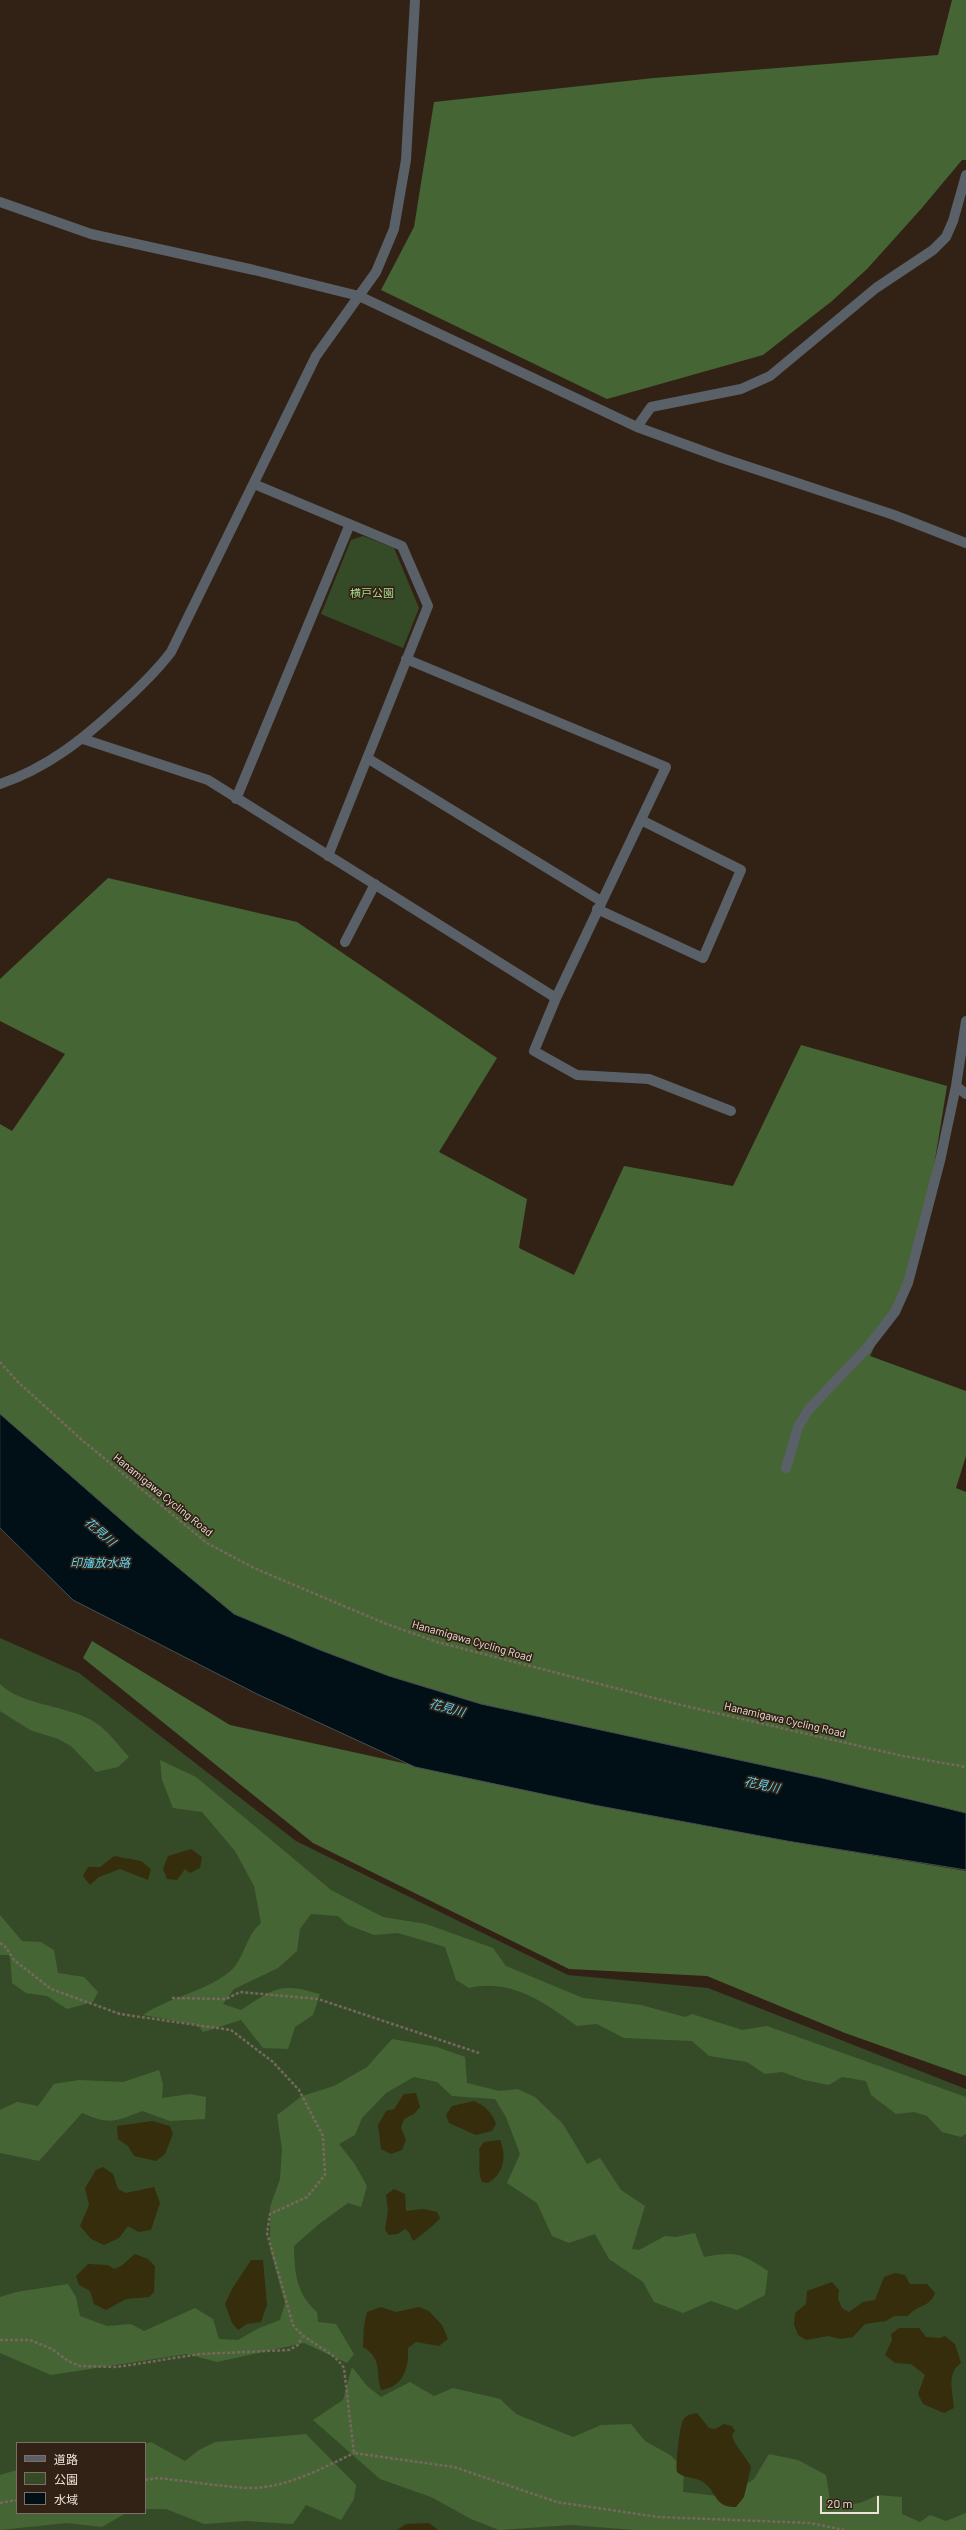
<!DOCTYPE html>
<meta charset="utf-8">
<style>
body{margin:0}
#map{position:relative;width:966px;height:2530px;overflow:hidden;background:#322216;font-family:Barlow,"Noto Sans JP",sans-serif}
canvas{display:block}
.legend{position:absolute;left:16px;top:2442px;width:130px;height:72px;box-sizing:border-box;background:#322216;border:1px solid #7d6f65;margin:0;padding:5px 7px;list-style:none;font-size:12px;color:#eee3db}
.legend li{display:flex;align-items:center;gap:8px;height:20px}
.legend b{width:20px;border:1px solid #7d6f65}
.scale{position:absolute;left:820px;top:2496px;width:59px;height:18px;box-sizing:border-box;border:2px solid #eee3db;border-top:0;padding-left:5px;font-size:12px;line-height:14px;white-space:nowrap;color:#eee3db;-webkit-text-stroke:3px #322216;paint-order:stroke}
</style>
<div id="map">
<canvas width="966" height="2530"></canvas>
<ul class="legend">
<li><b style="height:5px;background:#5a6068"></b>道路</li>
<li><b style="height:11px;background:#354b27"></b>公園</li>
<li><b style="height:11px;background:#001016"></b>水域</li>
</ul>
<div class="scale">20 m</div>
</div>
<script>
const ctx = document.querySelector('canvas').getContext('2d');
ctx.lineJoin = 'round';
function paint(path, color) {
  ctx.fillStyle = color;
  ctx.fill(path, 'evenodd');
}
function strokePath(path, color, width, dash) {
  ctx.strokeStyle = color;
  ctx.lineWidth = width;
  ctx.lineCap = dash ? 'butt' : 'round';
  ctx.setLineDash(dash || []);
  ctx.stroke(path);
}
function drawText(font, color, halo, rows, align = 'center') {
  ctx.font = font + ' Barlow,"Noto Sans JP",sans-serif';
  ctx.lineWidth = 3.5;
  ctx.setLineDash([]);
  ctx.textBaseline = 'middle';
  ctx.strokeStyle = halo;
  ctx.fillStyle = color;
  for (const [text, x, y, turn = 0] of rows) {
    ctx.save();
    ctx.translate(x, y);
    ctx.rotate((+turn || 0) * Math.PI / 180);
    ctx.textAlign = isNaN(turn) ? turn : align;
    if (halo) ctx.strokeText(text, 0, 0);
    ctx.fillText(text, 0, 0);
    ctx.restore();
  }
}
paint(new Path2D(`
 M363 536 394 548 419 608 403 648 321 614 351 540Z
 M0 1638 79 1673 296 1841 568 1975 708 1988 966 2089V2530H0ZM17 2443H145V2513H17Z`), '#354b27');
paint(new Path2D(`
 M952 0H966V160H962L921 209 867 269 832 301 763 355 607 399 381 290 414 227 434 102 654 78 938 55Z
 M108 878 297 922 497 1058 439 1152 527 1199 519 1248 574 1275 624 1166 733 1186 801 1045 947 1086 921 1246 870 1356 966 1391V1456L956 1488 966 1492V1813L822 1778 481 1704 389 1676 320 1650 234 1614 135 1532 0 1414V1124L12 1131 65 1054 0 1021V979Z
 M92 1641 230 1725 594 1805 787 1841 966 1871V2076L845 2033 707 1976 569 1969 313 1843 83 1658Z
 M0 1684C22 1706 69 1705 96 1723 108 1731 119 1746 129 1757L118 1767 96 1772 71 1746 58 1739 30 1730 0 1711Z
 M160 1760 196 1777 331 1890 383 1917 426 1924 493 1948 506 1966 583 1998 641 2005 685 2017 692 2014 742 2030 767 2026 966 2097V2134L961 2137 942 2132 927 2116 914 2112 896 2114 871 2095 866 2081 842 2077 829 2085 804 2080 782 2072 765 2074 747 2062 709 2056 692 2041 624 2038 597 2024 577 2026C545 2003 511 1978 469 1988L456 1980 445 1947 398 1933 374 1935 348 1925 338 1916 311 1914 300 1929 297 1951 278 1968 234 1989 223 2004 241 2010C275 1988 279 1982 320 1994L313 2015 295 2027 288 2049 263 2048 241 2020 203 2032 198 2025 143 2015C169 1997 202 1993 228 1973 240 1964 243 1950 250 1937 252 1932 257 1927 261 1923L254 1886 235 1851 202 1812 173 1808 162 1780Z
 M0 1915 22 1941 41 1942 54 1950 58 1973 84 1977 98 1992 93 2002 67 2009 47 1996 26 1993 12 1983 10 1955H0Z
 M392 2039 437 2047 465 2057 467 2083 499 2091 518 2089 535 2097 563 2124 587 2164 600 2158 621 2190 645 2206 632 2249 639 2250 665 2236 676 2237 695 2233 704 2257C736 2251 741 2253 768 2271L765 2295 737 2310 711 2301 683 2313 654 2302 643 2282 609 2259 595 2234 569 2243 552 2236 537 2203 507 2183 520 2154 506 2117 495 2099 452 2096 437 2082 414 2077 386 2093 362 2118 355 2135 339 2144 354 2163 367 2186 361 2207 348 2203 319 2224 294 2246C294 2272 297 2295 317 2312L318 2322 336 2324 354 2354 347 2363 304 2343 217 2362 187 2354 51 2375 0 2353V2297L16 2292 68 2284 76 2297 80 2316 107 2326 131 2324 144 2331 195 2308 213 2319 219 2339 238 2340 259 2328 280 2320 285 2303 270 2249V2207L280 2179 282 2149 277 2115 302 2096 334 2086 367 2067Z
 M159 2070 163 2084 162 2098 190 2094 206 2097 205 2119 170 2121 142 2111C114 2122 110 2125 82 2113L39 2161 0 2153V2110L17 2102 38 2106 54 2084 79 2080 123 2082Z
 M352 2367 367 2386 381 2397 410 2382 434 2396 453 2388 500 2399 516 2414 573 2437 601 2425 631 2424 645 2441 670 2455 684 2468 683 2492 726 2497 754 2479 769 2454 798 2460 826 2475 831 2507 860 2503 878 2495 902 2497V2514L920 2522 930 2515 946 2521 966 2513V2530H635L571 2525 499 2530 471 2519 431 2497 380 2479 313 2420 343 2400Z
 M306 2434 356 2485 354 2499 341 2520 306 2505 293 2524 246 2521 204 2524 166 2509H145V2444L151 2442 185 2461 199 2450 215 2442Z
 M17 2470V2513H126L102 2527 67 2523 0 2530V2475Z`), '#466534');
paint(new Path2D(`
 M191 1849 202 1857 200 1868 190 1873 185 1869 177 1880 167 1879 163 1869 168 1856Z
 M114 1856 141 1861 151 1869 148 1880 120 1869 99 1877 90 1885 83 1876 88 1867H100Z
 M416 2093 420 2107 414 2114 404 2119 401 2128 406 2140 402 2150 391 2154 381 2149 378 2125 386 2111 394 2109 404 2094Z
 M474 2101C485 2106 492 2112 496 2124L492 2131 476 2135 449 2123 446 2115 452 2106Z
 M152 2121 170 2126 173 2134 165 2154 156 2161 134 2156 128 2146 118 2139 117 2126Z
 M500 2140C507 2156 504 2174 488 2183L482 2182C477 2170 481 2161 479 2149L484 2142Z
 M103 2167 113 2174 118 2189 126 2193 154 2187 160 2203 151 2230 139 2232 128 2226 119 2238 104 2245 91 2239 80 2226 89 2205 85 2188 96 2170Z
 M394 2189 405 2194 406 2211 423 2209 437 2212 440 2218C438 2222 417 2239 413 2241L409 2232 405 2229 398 2234 389 2235 385 2230 388 2210 386 2195Z
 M135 2254 148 2259 155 2266 154 2292 149 2297 126 2299 106 2310 94 2304 90 2291 79 2285 76 2276 88 2264 108 2265 114 2269 121 2266Z
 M251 2260H263L267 2305 261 2322 247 2324 238 2330 232 2323 225 2304 232 2289Z
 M895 2273 905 2275 910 2284H927L935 2293C930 2308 919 2303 908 2316H894L886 2321 865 2324 853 2337 840 2339 828 2336 806 2340 798 2335 794 2325 795 2313 806 2304 807 2291 832 2282 839 2290 838 2299 842 2308 849 2312 863 2302 875 2300 884 2277Z
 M381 2307 396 2312 419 2307 429 2311 442 2325 448 2339 439 2346 416 2342 408 2348C409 2367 404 2387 381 2390 375 2371 383 2359 363 2347L364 2325 367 2312Z
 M899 2328H919L926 2337 940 2338 945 2336 955 2344 961 2363C946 2373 953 2392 954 2408L944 2413 923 2404 918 2394 925 2375 911 2364 895 2363 885 2355 892 2340 891 2334Z
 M697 2413 709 2428 715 2429 724 2424 732 2426 735 2431 732 2435C734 2446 746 2456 751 2467L744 2497 736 2507C714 2508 717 2491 703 2482 695 2476 684 2479 677 2472 675 2467 680 2424 683 2420 686 2415 692 2414 697 2413Z
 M429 2523 438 2530H397L406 2524Z`), '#352d0c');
const water = new Path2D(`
 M0 1414 135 1532 234 1614 320 1650 389 1676 481 1704 822 1778 966 1813V1870L787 1841 594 1805 415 1767 257 1694 73 1600 0 1528Z`);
paint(water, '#001016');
strokePath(water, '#474f51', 1);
strokePath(new Path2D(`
 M0 1362 18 1382 82 1440 207 1543 254 1568 384 1623 437 1642 681 1705 903 1756 966 1767
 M0 1943 4 1945 14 1960 51 1989 120 2014 231 2030 273 2062 299 2090 323 2136 325 2175 307 2197 270 2214 267 2233 293 2325C307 2344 332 2349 344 2368L354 2453 454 2467 557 2502 658 2517 810 2523 844 2530
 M172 1998 226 1999 240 1992 318 1999 479 2053
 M0 2340H30L52 2349 68 2361 80 2366 117 2367 200 2354 289 2350 298 2345 302 2337
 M145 2480 158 2478C187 2481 217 2486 247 2488 284 2489 321 2469 354 2453
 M0 2503 17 2500`), '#77685e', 2.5, [3, 2]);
strokePath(new Path2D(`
 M0 202 91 234 254 270 359 296 637 427 722 458 894 515 966 543
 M637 427 651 407 741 389 770 376 876 288 933 250 946 237 953 221 966 175
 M254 484 402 546 428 606 328 856
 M406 659 666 767 556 998 534 1051 577 1075 649 1079 731 1111
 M83 739 208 780 556 998
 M367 758 601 901
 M0 784C47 768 82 740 118 707 137 690 155 673 171 652L316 356 376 272 394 229 406 160 415 0
 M236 799 350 524
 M597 909 703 958 741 870 641 820
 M345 942 375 884
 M956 1086 966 1094
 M786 1468 798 1427 809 1409 867 1348 895 1312 908 1283 940 1161 956 1086 966 1021`), '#5a6068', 10);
drawText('11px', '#a9d98e', '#322216', [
 ["横戸公園",372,593]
]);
drawText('11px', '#eee3db', '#322216', [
 ["Hanamigawa Cycling Road",163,1495,39],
 ["Hanamigawa Cycling Road",472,1641,16],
 ["Hanamigawa Cycling Road",785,1720,13]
]);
drawText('italic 12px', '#5dd1ee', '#322216', [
 ["花見川",100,1532,41],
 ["印旛放水路",100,1563],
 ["花見川",447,1708,16],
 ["花見川",762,1785,12]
]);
</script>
